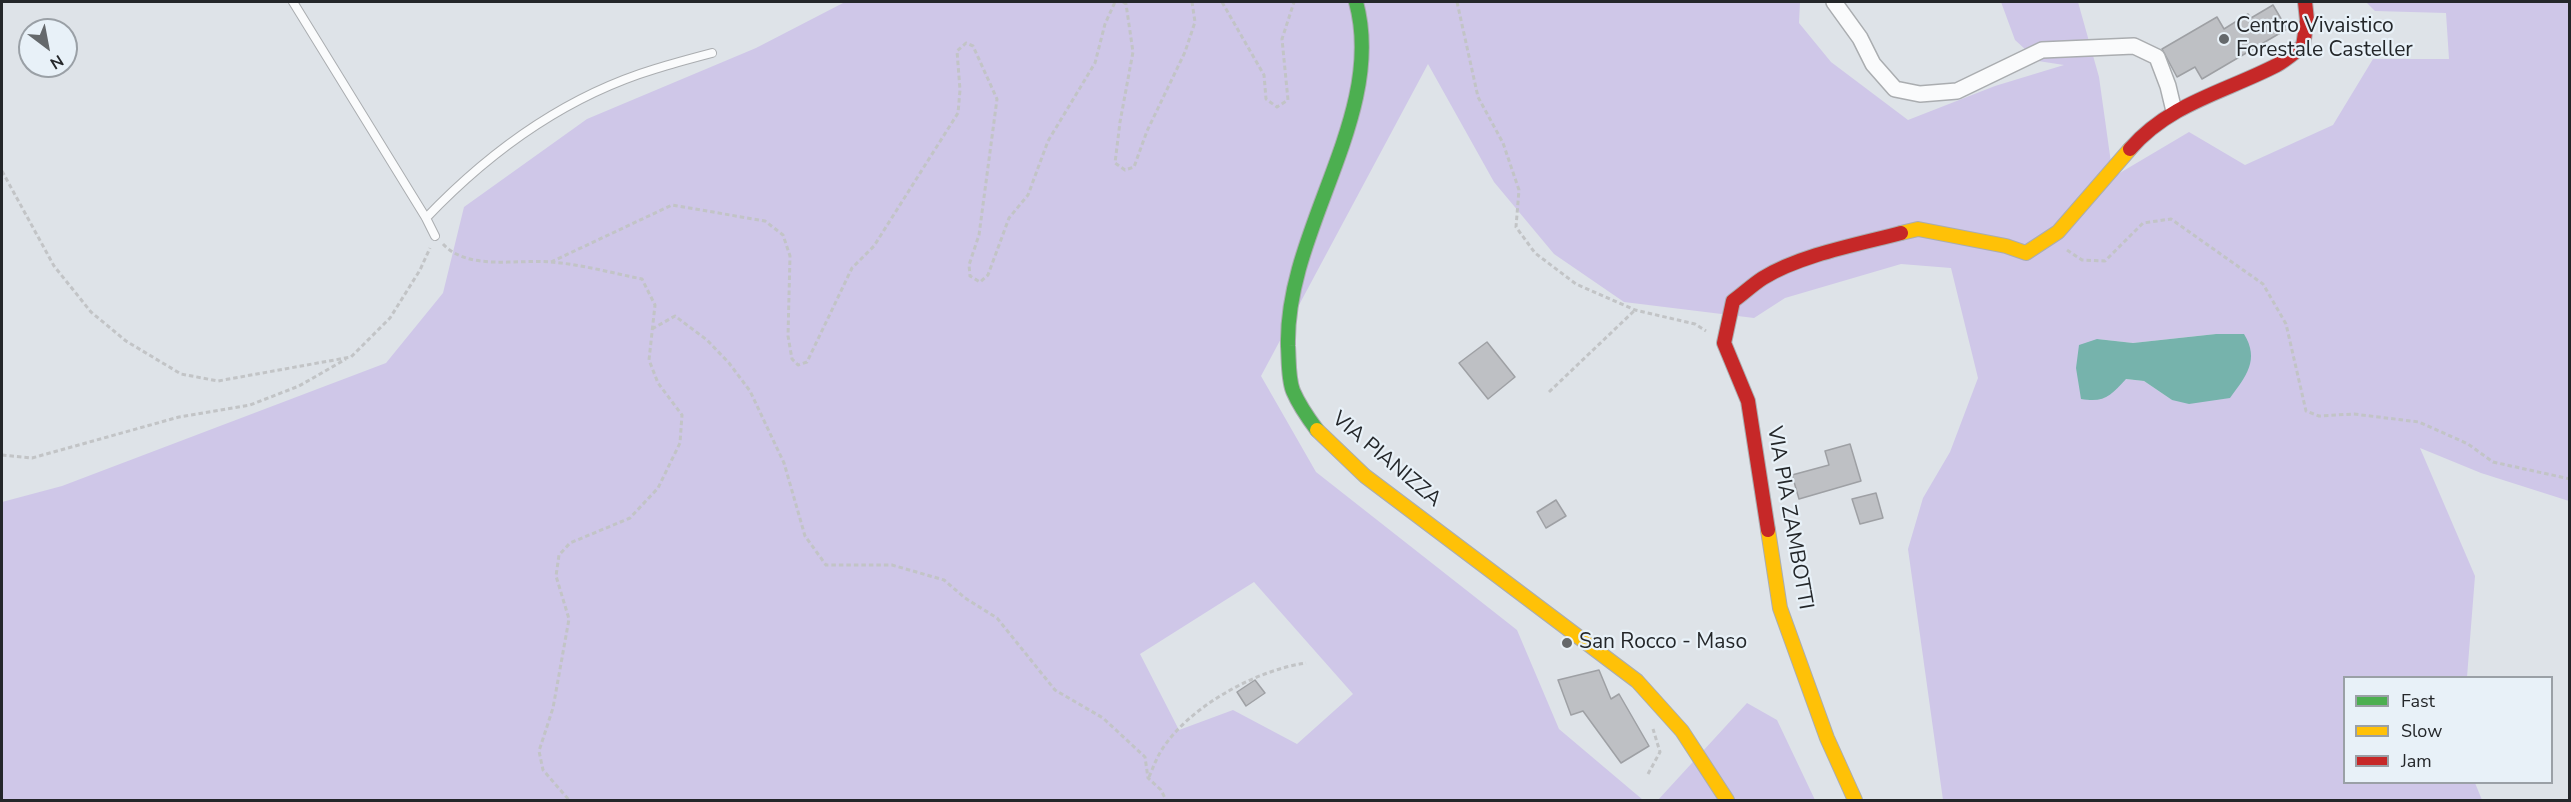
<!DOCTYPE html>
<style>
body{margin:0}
#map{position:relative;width:2571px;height:802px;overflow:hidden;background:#dee3e8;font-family:"Nunito Sans",sans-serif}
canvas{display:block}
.frame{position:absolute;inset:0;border:3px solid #24272a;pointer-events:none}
.legend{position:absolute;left:2343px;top:676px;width:210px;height:108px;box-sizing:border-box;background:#e8f1f8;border:2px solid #9aa0a6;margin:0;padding:8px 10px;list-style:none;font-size:18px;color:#24272a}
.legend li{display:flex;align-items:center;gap:12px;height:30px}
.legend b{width:30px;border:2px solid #9aa0a6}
.north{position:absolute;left:18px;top:18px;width:60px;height:60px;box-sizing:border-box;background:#e8f1f8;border:2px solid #9aa0a6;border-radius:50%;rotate:148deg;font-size:16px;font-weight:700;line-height:24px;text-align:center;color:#24272a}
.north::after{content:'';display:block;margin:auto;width:21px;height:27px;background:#65696c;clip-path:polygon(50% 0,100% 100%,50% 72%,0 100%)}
</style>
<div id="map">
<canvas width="2571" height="802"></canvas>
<div class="frame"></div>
<ul class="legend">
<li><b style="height:8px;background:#4caf50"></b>Fast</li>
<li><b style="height:8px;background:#ffc107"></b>Slow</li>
<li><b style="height:8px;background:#c62828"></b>Jam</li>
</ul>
<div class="north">N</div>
</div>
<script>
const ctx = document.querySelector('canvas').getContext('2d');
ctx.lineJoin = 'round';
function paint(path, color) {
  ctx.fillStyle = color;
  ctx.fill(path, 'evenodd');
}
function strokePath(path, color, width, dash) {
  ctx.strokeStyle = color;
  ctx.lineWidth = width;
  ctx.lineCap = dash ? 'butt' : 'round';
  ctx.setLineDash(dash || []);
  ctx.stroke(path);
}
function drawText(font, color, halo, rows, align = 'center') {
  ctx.font = font + ' "Nunito Sans",sans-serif';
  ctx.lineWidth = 4.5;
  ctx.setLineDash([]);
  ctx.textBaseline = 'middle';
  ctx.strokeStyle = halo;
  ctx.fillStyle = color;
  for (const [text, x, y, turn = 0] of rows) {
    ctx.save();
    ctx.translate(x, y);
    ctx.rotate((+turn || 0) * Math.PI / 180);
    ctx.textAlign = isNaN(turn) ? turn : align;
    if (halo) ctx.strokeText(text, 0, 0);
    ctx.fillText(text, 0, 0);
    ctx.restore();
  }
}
paint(new Path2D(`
 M845 2H1800L1799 23 1831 62 1908 120 1995 86 2064 65 2038 61 2015 40 2001 2H2078L2099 77 2113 177 2189 132 2245 165 2333 125 2373 59H2449L2446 13 2375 11 2366 2H2569V501L2481 473 2420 448 2475 576 2467 677 2344 678V782L2475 783 2482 800H1943L1908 549 1923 498 1950 452 1978 378 1951 268 1901 264 1785 298 1754 318 1624 302 1554 254 1494 182 1428 64 1261 376 1316 472 1517 630 1559 729 1643 800H2V502L62 486 386 363 443 293 464 207 587 119 756 48ZM2216 334H2244L2172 400 2144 381 2126 379 2097 339 2133 343ZM1254 582 1353 694 1297 744 1233 710 1179 730 1140 654Z
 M1747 703 1777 720 1815 800H1658Z`), '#cfc7e8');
paint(new Path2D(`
 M2216 334H2244C2260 360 2246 376 2230 398L2189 404 2172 400 2144 381 2126 379C2110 396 2105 403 2081 399L2076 368 2079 345 2097 339 2133 343Z`), '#76b3ac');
const building = new Path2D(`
 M2273 5 2287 29 2202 79 2195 67 2177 77 2162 49 2217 17 2224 29 2248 14 2251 18Z
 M1487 342 1515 377 1488 399 1459 363Z
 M1850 444 1861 481 1799 499 1792 475 1829 465 1825 451Z
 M1876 493 1883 518 1860 524 1852 499Z
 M1556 500 1566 516 1546 528 1537 512Z
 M1599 670 1611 699 1619 694 1649 746 1621 763 1583 711 1571 715 1558 680Z
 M1255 680 1265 693 1246 706 1237 692Z`);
paint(building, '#bec0c4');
strokePath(building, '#9ea0a4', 1.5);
const lane = new Path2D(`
 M293 2 426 218 435 236
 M426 218C489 152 566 96 655 69 674 63 693 58 712 53`);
const street = new Path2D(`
 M1834 2 1860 38 1873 64 1895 89 1920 94 1957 91 2042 50 2134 46 2157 57 2168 86 2174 111`);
const fast = new Path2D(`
 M1317 430C1308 418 1299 405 1293 391 1288 378 1289 360 1288 346 1285 230 1387 115 1356 2`);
const slow = new Path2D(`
 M1901 233 1918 229 2006 246 2026 253 2058 232 2130 149
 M1317 430 1365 476 1637 681 1682 731 1727 800
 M1768 530 1780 608 1827 738 1855 800`);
const jam = new Path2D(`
 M2130 149C2170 103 2225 92 2277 65 2286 60 2295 52 2303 46L2307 20 2305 2
 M1768 530 1748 401 1724 343 1733 301C1743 294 1752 285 1763 278 1800 255 1859 244 1901 233`);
strokePath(lane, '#aaadb0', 10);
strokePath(street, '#aaadb0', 18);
strokePath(fast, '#aaadb0', 16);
strokePath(slow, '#aaadb0', 16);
strokePath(jam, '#aaadb0', 16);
strokePath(new Path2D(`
 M1123 2 1126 4 1133 52 1120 122 1115 163 1125 170 1134 167 1147 131 1185 52 1195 22 1192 2
 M1222 2 1264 75 1266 99 1277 107 1288 100 1282 39 1294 2
 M1457 2 1478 97 1503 143 1519 190 1516 227 1535 253 1576 284 1635 310 1695 324 1706 331
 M2 171 54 266 91 312 126 341 181 374 218 381 351 357 390 318 420 270 430 248
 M443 244C468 271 516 259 550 262 580 264 612 273 642 279L655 305 649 360 658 383 682 415 680 443 658 488 630 518 570 543 559 555 556 576 569 619 553 708 539 751 543 770 569 800
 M2067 250 2082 260 2105 261 2143 223 2171 219 2263 284 2286 324 2306 411 2319 416 2354 414 2419 422 2468 444 2493 462 2570 479
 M551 262 672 205 765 221 783 235 790 256 788 336 792 359 798 365 807 362 852 268 874 246 958 113 960 90 957 51 966 43 973 46 997 99 979 235 969 265 970 276 980 282 988 275 1009 218 1028 195 1048 141 1095 63 1105 24 1115 2
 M652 329 675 316 707 340 729 363 750 391 784 463 805 536 826 565H892L944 580 965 598 997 618 1055 690 1103 718 1145 757 1148 778 1161 790 1166 800
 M1549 392 1635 310
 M2 455 32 458 179 417 250 405 299 386 346 359
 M1648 774 1660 752 1653 729
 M1149 777C1153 768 1156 759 1161 751 1188 707 1256 670 1306 663`), '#c2c4c6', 3, [4.5, 3]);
strokePath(lane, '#fafbfc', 8);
strokePath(street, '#fafbfc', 15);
strokePath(fast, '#4caf50', 14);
strokePath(slow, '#ffc107', 14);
strokePath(jam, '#c62828', 14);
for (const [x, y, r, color] of [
 [2224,39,6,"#65696c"],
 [1567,643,6,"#65696c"]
]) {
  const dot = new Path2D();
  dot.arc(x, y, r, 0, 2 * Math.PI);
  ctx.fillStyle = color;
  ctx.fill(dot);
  strokePath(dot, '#e8f1f8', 2);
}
drawText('21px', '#24272a', '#e8f1f8', [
 ["Centro Vivaistico",2236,27],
 ["Forestale Casteller",2236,51],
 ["San Rocco - Maso",1579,643]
], 'left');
drawText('21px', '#24272a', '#e8f1f8', [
 ["VIA PIANIZZA",1386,460,40],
 ["VIA PIA ZAMBOTTI",1789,518,80]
]);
</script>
